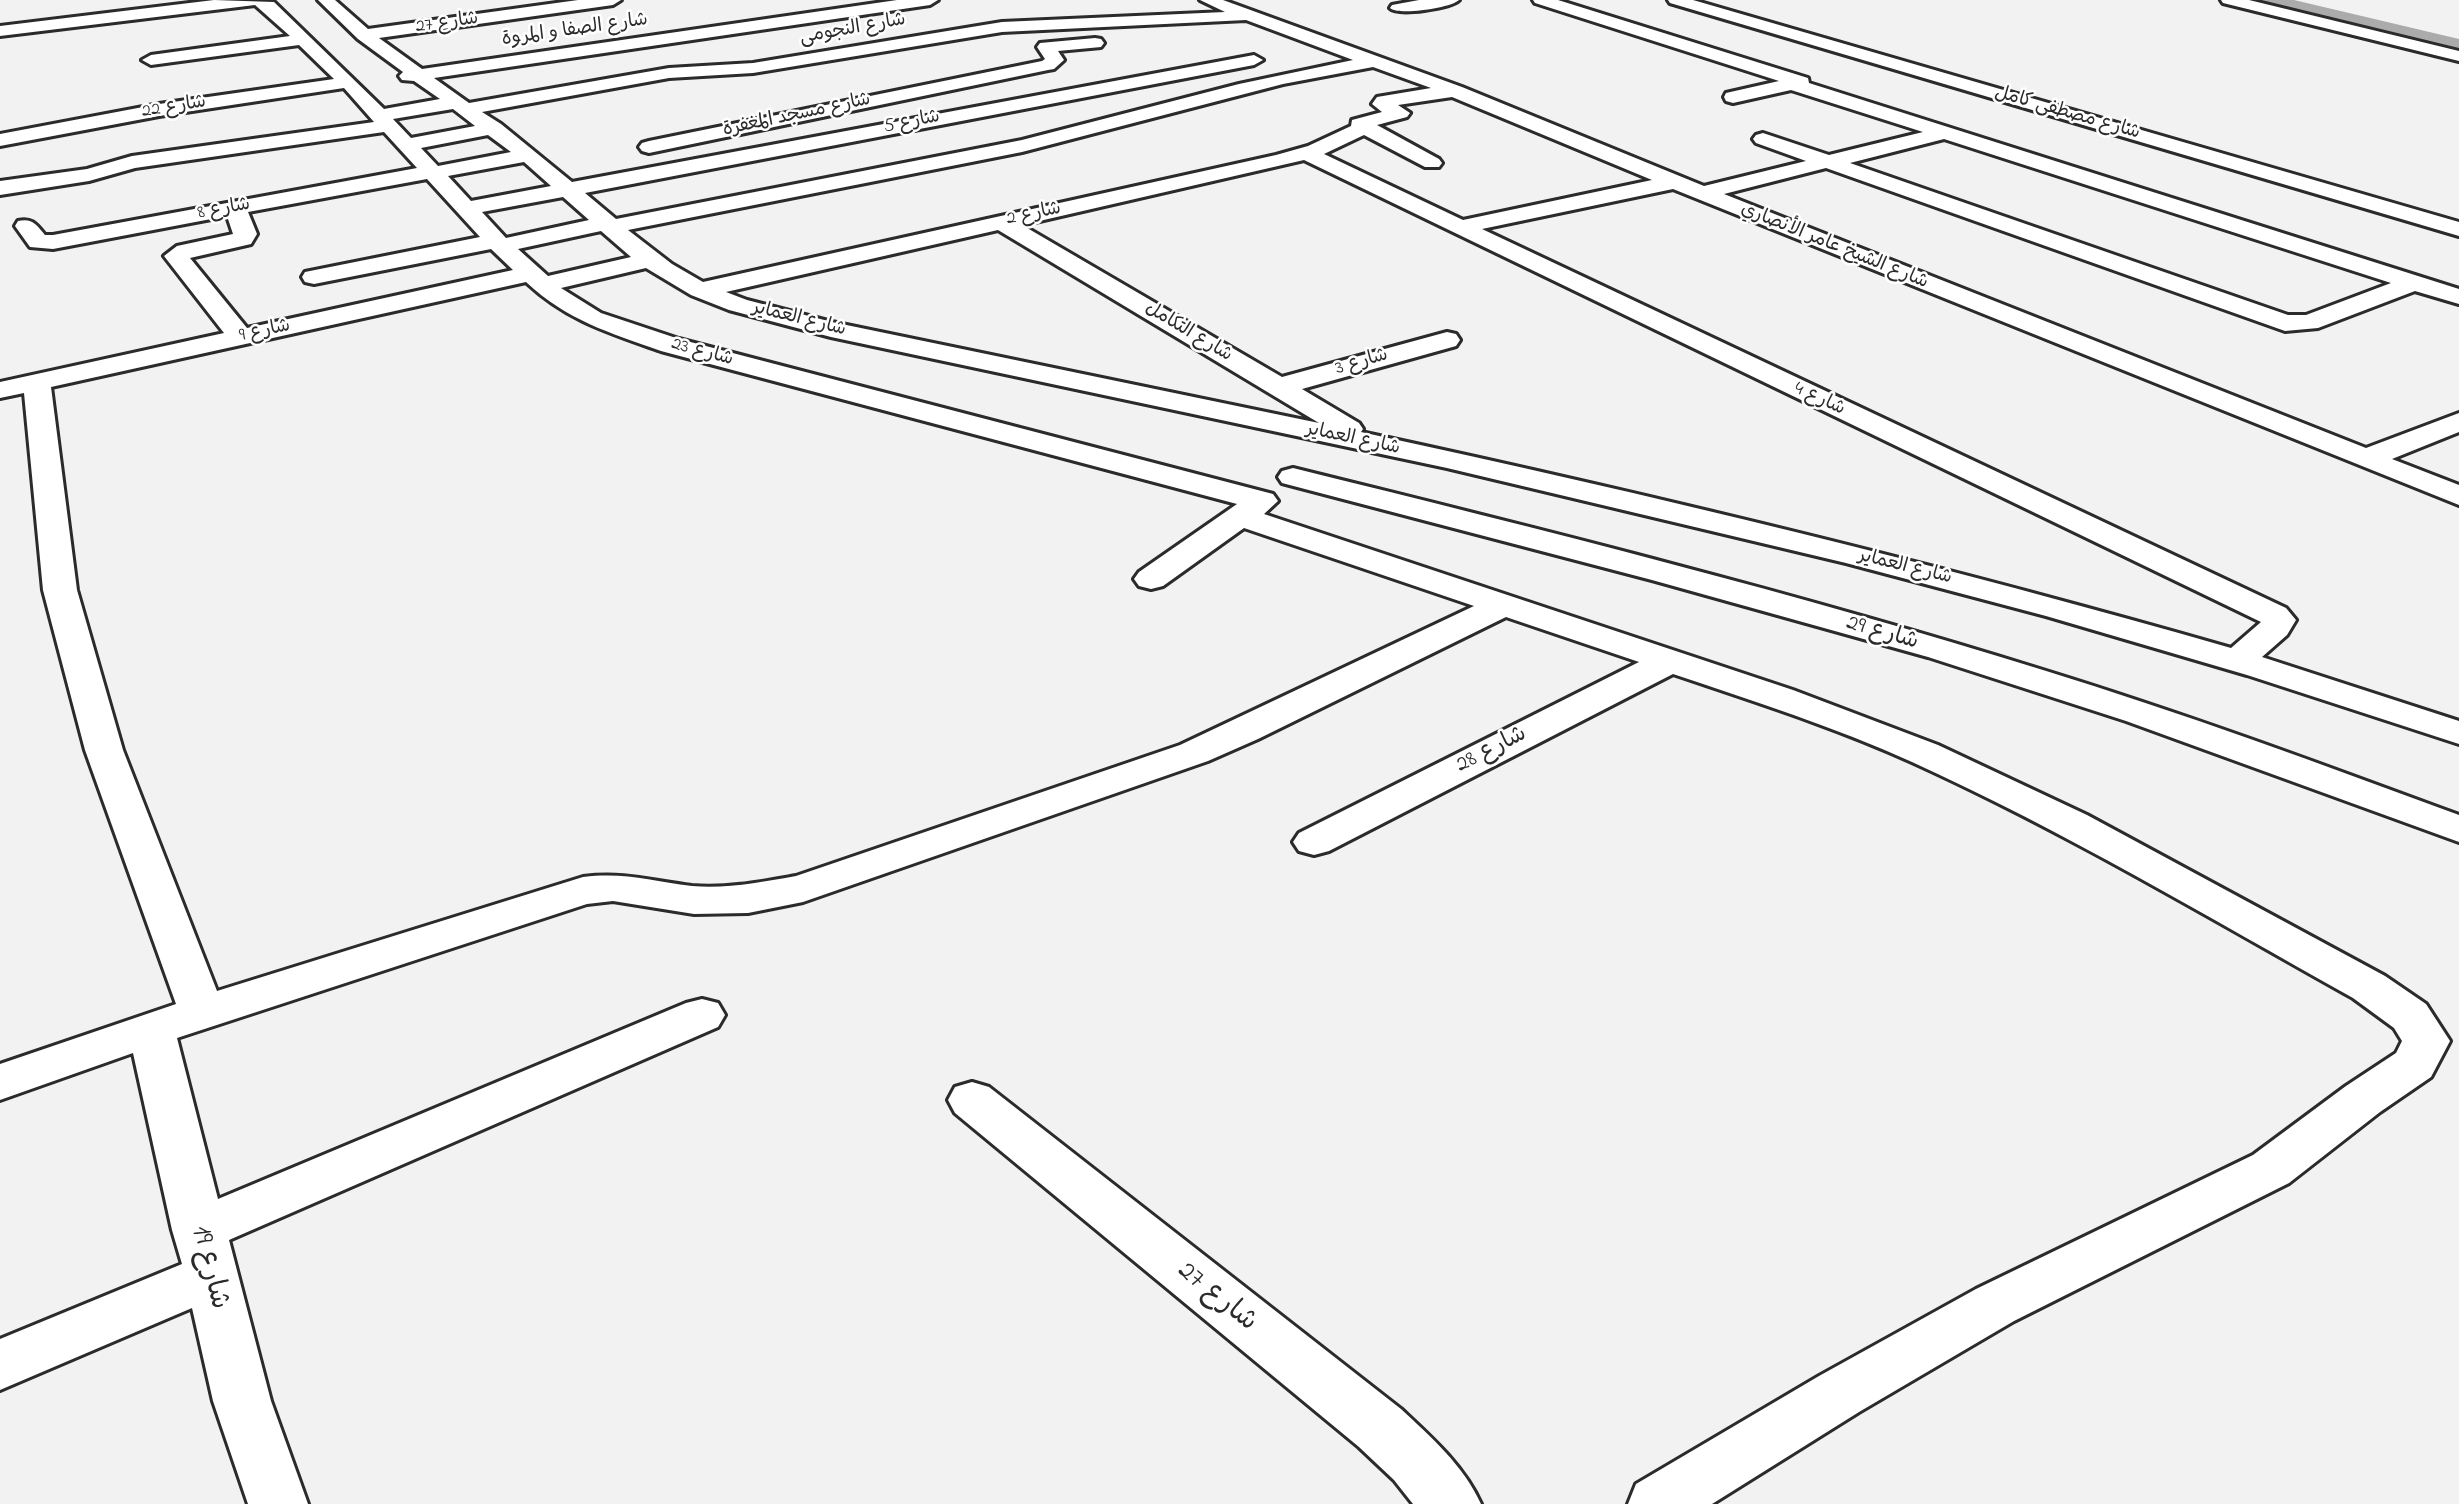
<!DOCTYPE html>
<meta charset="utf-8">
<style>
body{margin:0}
canvas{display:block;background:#f2f2f2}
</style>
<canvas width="2459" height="1504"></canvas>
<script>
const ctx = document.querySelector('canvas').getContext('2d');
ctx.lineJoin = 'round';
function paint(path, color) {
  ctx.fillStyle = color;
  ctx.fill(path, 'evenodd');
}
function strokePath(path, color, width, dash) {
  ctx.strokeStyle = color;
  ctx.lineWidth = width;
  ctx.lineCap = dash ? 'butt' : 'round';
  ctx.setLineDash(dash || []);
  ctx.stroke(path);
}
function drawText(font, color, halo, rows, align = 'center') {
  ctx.font = font + ' "Indie Flower","Playpen Sans Arabic",sans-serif';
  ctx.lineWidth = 5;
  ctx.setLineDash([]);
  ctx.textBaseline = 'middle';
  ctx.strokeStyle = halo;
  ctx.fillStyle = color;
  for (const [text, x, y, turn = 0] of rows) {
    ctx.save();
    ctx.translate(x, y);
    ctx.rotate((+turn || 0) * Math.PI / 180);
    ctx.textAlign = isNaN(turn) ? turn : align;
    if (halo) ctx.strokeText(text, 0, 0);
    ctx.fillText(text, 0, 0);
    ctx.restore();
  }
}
paint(new Path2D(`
 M2262 0H2294L2459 39V51L2265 4Z`), '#ababab');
const minor = new Path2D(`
 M214 0 274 2 384 109 440 99 414 81 402 80 399 76 403 72 358 39 318 0H335L368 29 578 0H621L613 5 379 38 422 69 897 0H938L930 5 434 78 469 103 669 68 753 63 1002 22 1225 12 1200 0H1223L1462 87 1704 186 1806 161 1756 143 1753 139 1756 135 1763 133 1829 155 1923 132 1791 90 1733 103 1726 101 1724 97 1726 93 1779 81 1535 3 1533 0H1558L1808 78 1809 83 2459 289V304L2415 291 2318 328 2285 331 1826 168 1724 194 2366 448 2459 413V432L2392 459 2459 485V505L1673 189 1482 229 2286 608 2296 620 2287 635 2262 657 2459 721V744L2247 675 2046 616 1846 563 1447 468 831 337 729 310 691 295 646 268 561 288 601 313 679 339 1273 494 1278 501 1264 514 1793 690 1938 745 2087 815 2385 976 2426 1004 2450 1041 2431 1077 2380 1112 2289 1183 2014 1321 1859 1412 1712 1504H1628L1636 1484 1819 1376 1976 1289 2253 1155 2346 1086 2396 1053 2402 1041 2394 1028 2353 998C2208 917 2064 831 1912 762 1835 727 1753 701 1673 674L1329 851 1314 855 1299 851 1293 842 1299 833 1639 662 1506 617 1258 739 1208 761 803 902 748 913 694 914 613 901 587 904 177 1038 218 1199 686 1003 702 999 718 1003 725 1015 718 1027 229 1240 271 1401 308 1504H248L213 1401 192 1308 0 1390V1339L182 1264 172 1230 133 1053 0 1100V1064L176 1004 85 750 43 590 24 393 0 398V382L224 333 164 256 177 246 233 234 227 216 53 249 30 247 15 226 18 221C32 218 36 224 45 235H53L417 168 384 132 135 168 89 181 0 195V181L87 169 132 156 374 122 344 88 159 116 0 146V134L159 104 334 79 299 45 151 65 142 60 151 55 290 36 255 5 0 36V26ZM1246 20 1353 60 1239 84 1022 140 616 219 585 193 1254 65 1263 60 1254 55 572 182 501 124 482 112 669 78 753 73 1002 32ZM1373 67 1431 88 1377 97 1372 104 1382 112 1352 120 1351 126 1308 146 1276 155 703 282 672 264 628 230 1022 152 1283 84ZM1452 97 1652 180 1463 220 1324 154 1364 135 1425 167H1439L1442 163 1439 159 1377 125 1407 117 1410 113 1398 105ZM453 109 475 126 411 138 393 119ZM488 135 511 152 438 166 421 148ZM1944 139 2391 283 2306 315H2288L1850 163ZM1304 160 2261 622 2231 648C1943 565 1653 495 1361 432L1363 429 1359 423 1302 389 1456 346 1460 340 1456 334 1447 332 1282 377 1022 225ZM524 162 551 186 471 201 448 176ZM427 179 480 237 305 272 302 277 305 282 314 284 491 249 513 270 247 328 190 258 251 244 257 234 248 212ZM563 197 589 220 506 238 482 212ZM998 230 1319 423 832 322 747 300 726 292ZM601 231 631 257 548 276 518 249ZM526 282C568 321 608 332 661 351L1237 504 1139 572 1134 579 1139 586 1151 589 1163 586 1244 528 1474 606 1180 745 796 876C762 882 727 889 692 886 651 881 625 872 583 877L217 991 123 750 77 590 51 387Z
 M1419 0H1459C1451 8 1398 16 1390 8L1392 5Z
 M1668 0H1693L2459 222V236L1670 3Z
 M2221 0H2249L2459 51V61L2223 3Z
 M1095 38 1101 39 1104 43 1101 47 1058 51 1064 60 1054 69 1048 70 649 153 642 151 639 147 642 143 649 141 1042 61 1045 59 1037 47 1040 43Z
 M1293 468C1544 530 1796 593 2043 670 2183 713 2321 764 2459 815V842L2126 721 1928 657 1652 580 1282 483 1278 477 1282 471Z
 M972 1082 989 1087 1401 1409C1431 1437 1464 1466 1481 1504H1413L1394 1480 1359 1447 955 1113 948 1100 955 1087Z`);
strokePath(minor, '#2b2b2b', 6);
paint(minor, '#fff');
drawText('19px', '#2b2b2b', '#fff', [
 ["شارع 27",447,24,-8],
 ["شارع النجومى",853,30,-10],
 ["شارع الصفا و المروة",575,31,-8],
 ["شارع 22",174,108,-9],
 ["شارع مصطفى كامل",2067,114,16],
 ["شارع مسجد المغفرة",797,116,-12],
 ["شارع 5",912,123,-11],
 ["شارع 8",224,210,-10],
 ["شارع 2",1034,215,-12],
 ["شارع الشيخ عامر الأنصاري",1834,247,22],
 ["شارع العماير",799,320,14],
 ["شارع 9",265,332,-12],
 ["شارع التكامل",1188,333,31],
 ["شارع 23",702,353,15],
 ["شارع 3",1362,363,-16],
 ["شارع 4",1819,400,25],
 ["شارع العماير",1353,440,12],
 ["شارع العماير",1905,568,14]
]);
drawText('23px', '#2b2b2b', '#fff', [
 ["شارع 29",1882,634,16],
 ["شارع 28",1492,751,-27]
]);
drawText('28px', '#2b2b2b', '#fff', [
 ["شارع 19",208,1268,76],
 ["شارع 27",1216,1298,39]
]);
</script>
